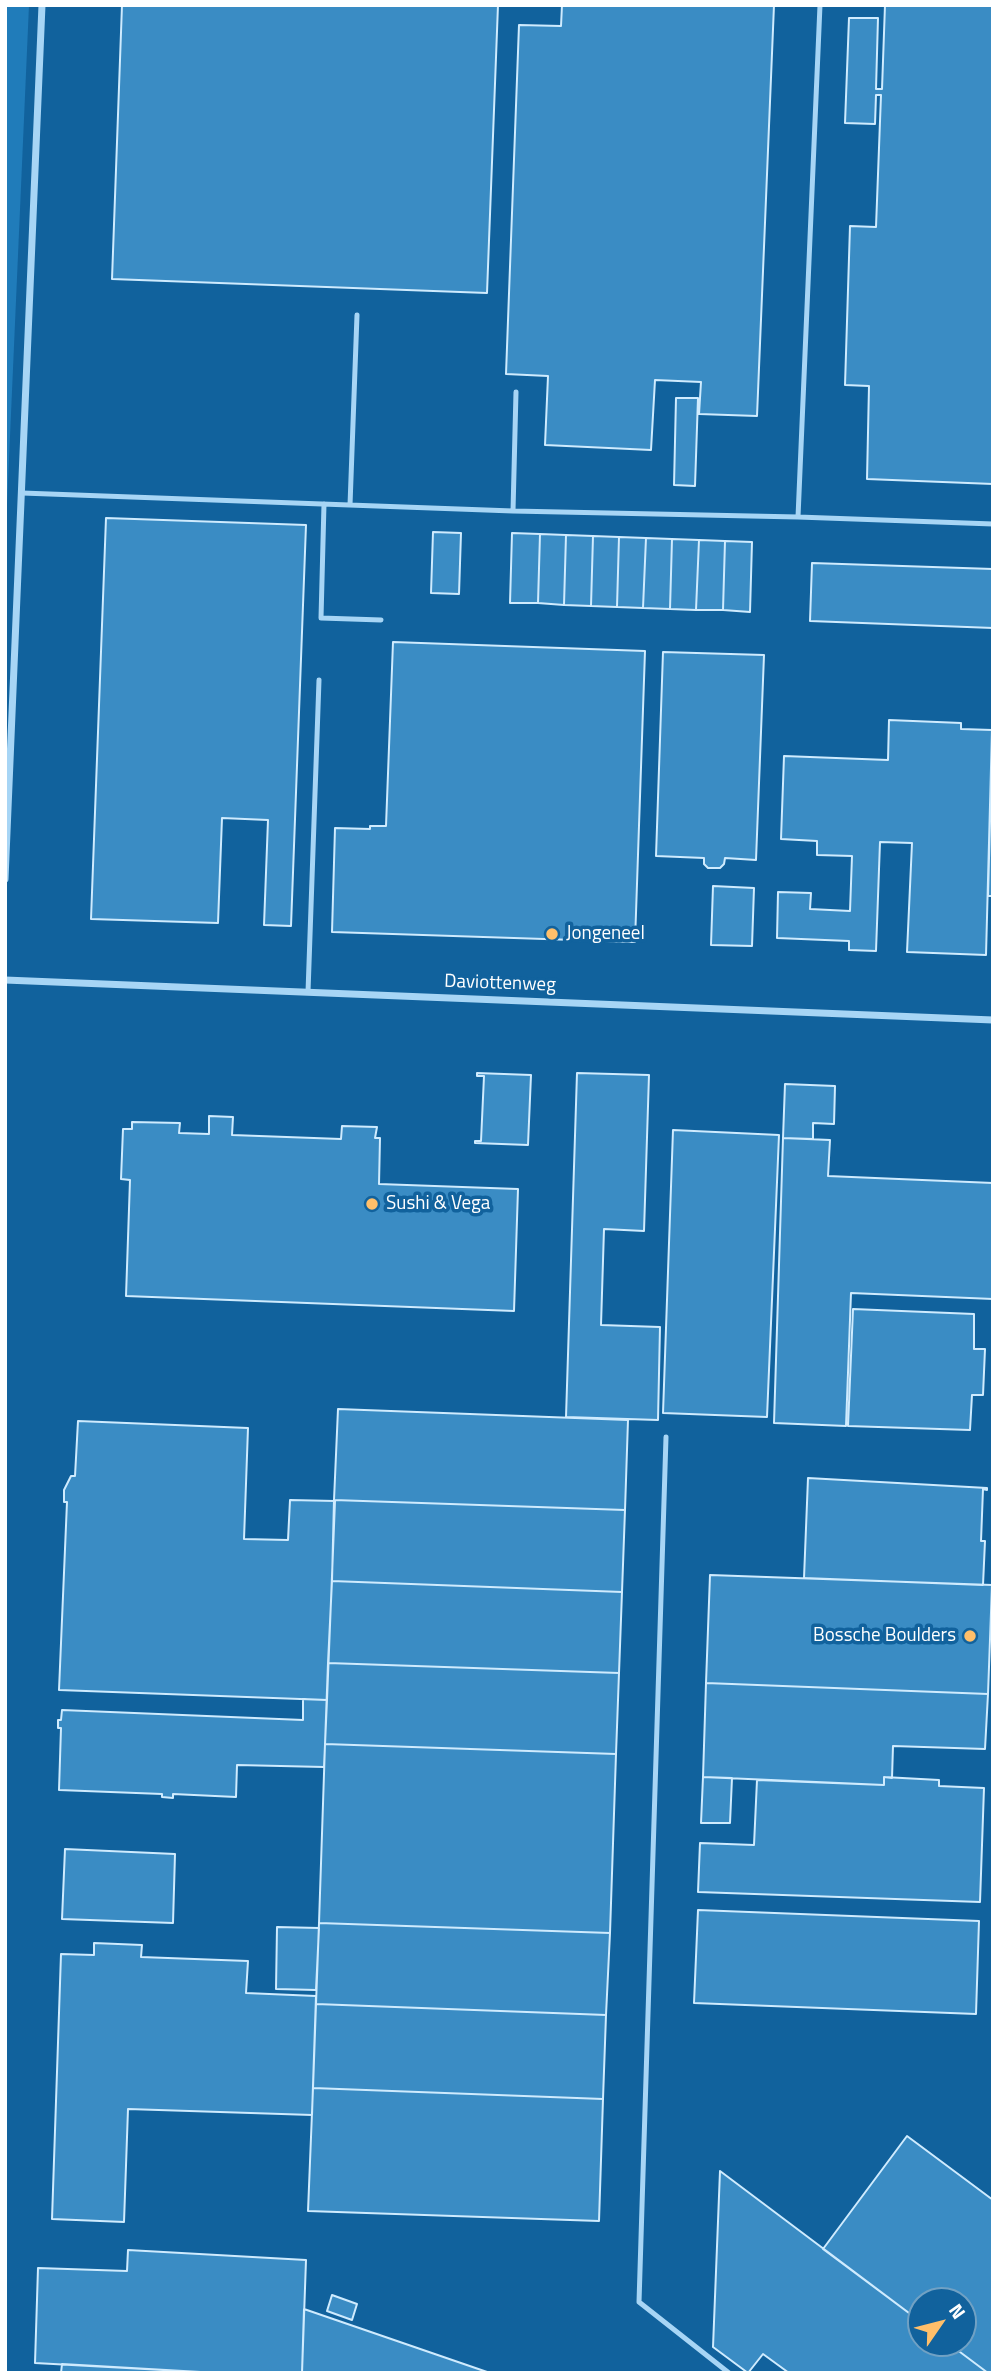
<!DOCTYPE html>
<style>
body{margin:0}
#map{position:relative;width:998px;height:2378px;overflow:hidden;background:#11629d;font-family:"Titillium Web",sans-serif}
canvas{display:block}
.frame{position:absolute;inset:0;border:7px solid #fff;pointer-events:none}
.north{position:absolute;left:907px;top:2287px;width:70px;height:70px;box-sizing:border-box;background:#11629d;border:2px solid #70a1c4;border-radius:50%;rotate:55deg;font-size:19px;font-weight:700;line-height:28px;text-align:center;color:#fff}
.north::after{content:'';display:block;margin:auto;width:24px;height:32px;background:#ffbf6a;clip-path:polygon(50% 0,100% 100%,50% 72%,0 100%)}
</style>
<div id="map">
<canvas width="998" height="2378"></canvas>
<div class="frame"></div>
<div class="north">N</div>
</div>
<script>
const ctx = document.querySelector('canvas').getContext('2d');
ctx.lineJoin = 'round';
function paint(path, color) {
  ctx.fillStyle = color;
  ctx.fill(path, 'evenodd');
}
function strokePath(path, color, width, dash) {
  ctx.strokeStyle = color;
  ctx.lineWidth = width;
  ctx.lineCap = dash ? 'butt' : 'round';
  ctx.setLineDash(dash || []);
  ctx.stroke(path);
}
function drawText(font, color, halo, rows, align = 'center') {
  ctx.font = font + ' "Titillium Web",sans-serif';
  ctx.lineWidth = 7;
  ctx.setLineDash([]);
  ctx.textBaseline = 'middle';
  ctx.strokeStyle = halo;
  ctx.fillStyle = color;
  for (const [text, x, y, turn = 0] of rows) {
    ctx.save();
    ctx.translate(x, y);
    ctx.rotate((+turn || 0) * Math.PI / 180);
    ctx.textAlign = isNaN(turn) ? turn : align;
    if (halo) ctx.strokeText(text, 0, 0);
    ctx.fillText(text, 0, 0);
    ctx.restore();
  }
}
paint(new Path2D(`
 M5 5H29L5 550Z`), '#207cba');
const building = new Path2D(`
 M122 5H498L487 293 112 279Z
 M562 5H774L757 416 699 414 701 382 655 380 651 450 545 445 548 376 506 374 519 25 561 26Z
 M885 5H993V484L867 479 869 386 845 385 850 226 876 227 881 95H876L875 124 845 123 849 18H878L876 89H882Z
 M676 398H698L695 486 674 485Z
 M106 518 306 525 291 926 264 925 268 820 222 818 218 923 91 919Z
 M433 532 461 533 459 594 431 593Z
 M512 533 540 534 538 603H510Z
 M540 534 566 535 564 605 538 603Z
 M566 535 593 536 591 606 564 605Z
 M593 536 619 537 617 607 591 606Z
 M619 537 646 538 643 608 617 607Z
 M646 538 672 539 670 609 643 608Z
 M672 539 699 540 696 610 670 609Z
 M699 540 725 541 723 610H696Z
 M725 541 752 542 750 612 723 610Z
 M812 563 993 569V628L810 621Z
 M393 642 645 651 635 942 332 932 335 828 370 829V826H386Z
 M663 652 764 655 756 860 725 858 724 864 720 868H708L704 864V858L656 856Z
 M993 709V896H988Z
 M889 720 961 723V729L992 730 986 955 907 952 912 843 880 842 876 951 849 950V941L777 938 778 892 811 893 810 909 850 911 852 856 817 855V841L781 839 784 756 888 760Z
 M713 886 754 888 752 946 711 945Z
 M477 1073 531 1075 528 1145 475 1143V1141H481L484 1076H477Z
 M577 1073 649 1075 644 1231 604 1229 601 1325 660 1327 658 1420 566 1417Z
 M785 1084 835 1086 834 1124 813 1123V1139L783 1138Z
 M209 1116 233 1117 232 1135 341 1139 342 1126 377 1127 375 1138H380L379 1184 518 1189 514 1311 126 1296 130 1180 121 1179 123 1129H132V1122L180 1123 179 1133 209 1134Z
 M673 1130 779 1135 767 1417 663 1413Z
 M783 1138 830 1140 828 1176 993 1183V1299L851 1293 846 1426 774 1423Z
 M853 1309 974 1314V1349H985L983 1395H972L970 1430 848 1426Z
 M338 1409 628 1420 625 1510 334 1500Z
 M78 1421 248 1428 244 1539 288 1540 290 1500 335 1501 327 1700 59 1690 67 1502H64V1490L71 1476H75Z
 M808 1478 987 1488V1490L983 1489 981 1541H985L983 1585 804 1578Z
 M334 1500 625 1510 622 1592 332 1581Z
 M710 1575 992 1585 988 1694 706 1683Z
 M332 1581 622 1592 619 1673 328 1663Z
 M328 1663 619 1673 616 1754 325 1744Z
 M706 1683 988 1694 985 1749 893 1746 892 1778 884 1777V1785L703 1777Z
 M303 1699 327 1700 324 1767 237 1765 236 1797 173 1794V1798L162 1797V1794L59 1790 61 1728H58V1720H61L62 1710 303 1720Z
 M325 1744 616 1754 610 1933 319 1923Z
 M703 1777 732 1778 730 1823H701Z
 M884 1777 939 1780V1786L984 1788 980 1902 698 1892 700 1843 754 1845 757 1780 884 1785Z
 M65 1849 175 1854 173 1923 62 1919Z
 M698 1910 979 1921 976 2014 694 2003Z
 M319 1923 610 1933 606 2015 316 2004Z
 M277 1927 319 1928 316 1990 276 1989Z
 M94 1943 142 1945 141 1957 248 1961 246 1993 316 1996 312 2115 128 2109 124 2222 52 2219 61 1954 94 1955Z
 M316 2004 606 2015 603 2099 313 2088Z
 M313 2088 603 2099 599 2221 308 2211Z
 M907 2136 993 2200V2373H988L948 2343H963V2301H921V2322L823 2249Z
 M720 2171 921 2322V2343H948L988 2373H789L763 2354 748 2373 713 2347Z
 M128 2250 306 2260 302 2373H218L35 2363 38 2268 127 2271Z
 M332 2295 357 2304 352 2320 327 2311Z
 M304 2309 490 2373H302Z
 M62 2364 218 2373H61Z`);
paint(building, '#3a8cc4');
strokePath(building, '#cfebfe', 2);
strokePath(new Path2D(`
 M516 392 513 511 798 517 993 524
 M22 493 513 511
 M324 504 321 618 381 620
 M350 505 357 315
 M798 517 820 5
 M308 992 319 680
 M666 1437 639 2302 729 2373`), '#a7d5f5', 5);
strokePath(new Path2D(`
 M5 879 42 5
 M5 980 993 1020`), '#a7d5f5', 7);
for (const [x, y, r, color] of [
 [552,934,7,"#ffbf6a"],
 [372,1204,7,"#ffbf6a"],
 [970,1636,7,"#ffbf6a"]
]) {
  const dot = new Path2D();
  dot.arc(x, y, r, 0, 2 * Math.PI);
  ctx.fillStyle = color;
  ctx.fill(dot);
  strokePath(dot, '#11629d', 2.5);
}
drawText('19px', '#fff', '#11629d', [
 ["Jongeneel",566,934],
 ["Sushi & Vega",386,1204],
 ["Bossche Boulders",956,1636,"right"]
], 'left');
drawText('19px', '#fff', '#11629d', [
 ["Daviottenweg",500,984,2]
]);
</script>
